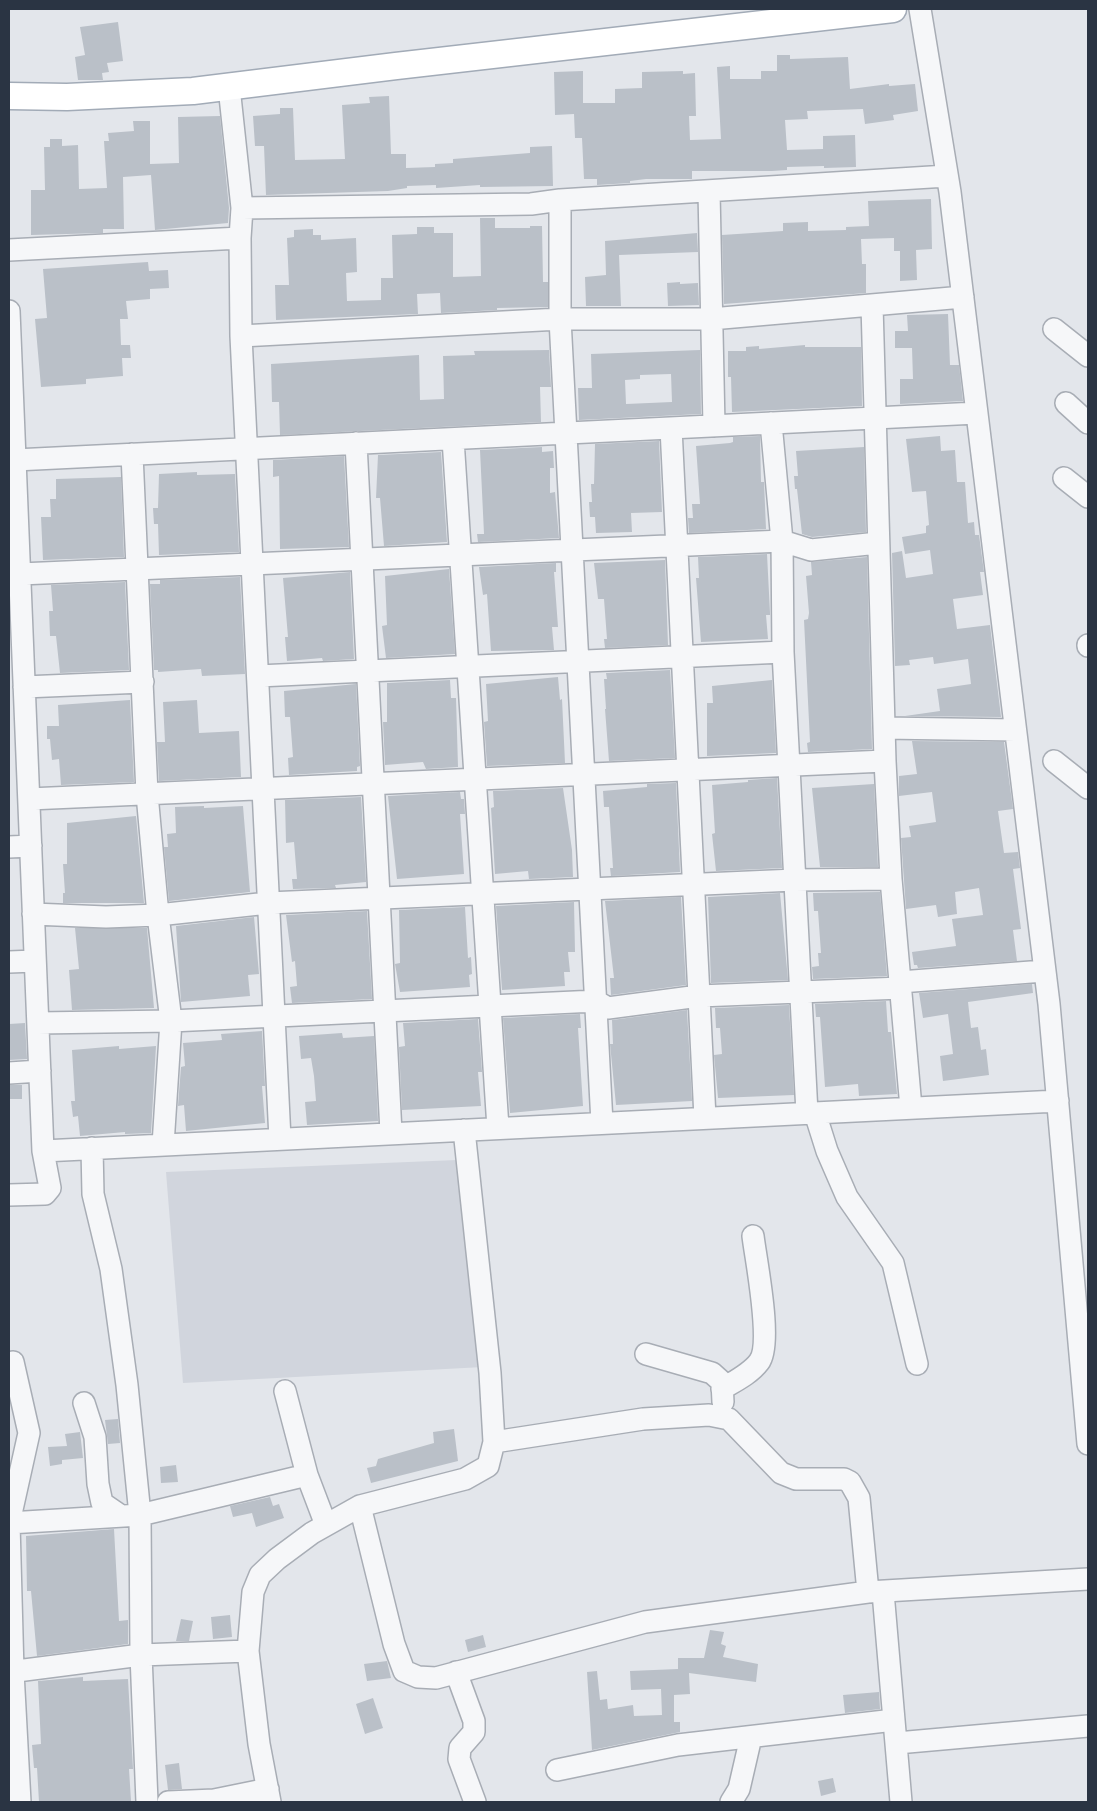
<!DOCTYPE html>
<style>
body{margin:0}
#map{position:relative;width:1097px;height:1811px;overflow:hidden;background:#e3e6eb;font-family:Ubuntu,sans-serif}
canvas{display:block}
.frame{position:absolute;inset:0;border:10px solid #2a3443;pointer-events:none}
</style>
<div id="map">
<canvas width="1097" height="1811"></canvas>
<div class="frame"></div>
</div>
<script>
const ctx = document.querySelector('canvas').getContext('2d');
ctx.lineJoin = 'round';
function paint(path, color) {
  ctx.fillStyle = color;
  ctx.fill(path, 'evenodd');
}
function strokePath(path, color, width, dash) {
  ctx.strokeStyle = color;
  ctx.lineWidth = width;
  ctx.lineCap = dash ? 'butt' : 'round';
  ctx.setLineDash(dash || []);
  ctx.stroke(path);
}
paint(new Path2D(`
 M457 1160 483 1367 183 1383 166 1172Z`), '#d1d5dd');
paint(new Path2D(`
 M118 22 123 61 107 63 109 72 102 73 103 80H78L75 57 85 55 80 27Z
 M777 55H790V59L848 57 850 89 889 84V86L915 84 918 111 893 115 894 120 865 124 863 109 807 111 808 119 785 120 787 150 823 149V136L855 135 856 167 824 168V166L787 167V170L772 171H692V179H646L630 181V183L597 185V179H584L582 138H575L574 114 555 115 554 72 583 71V103H615V89L642 88V72L683 71V74L695 73 696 116H689L690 140 721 139 717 67 730 66V79H761V71H777Z
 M389 96 391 154H406V168L435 167V164L453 163V159L530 153V147L552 146 553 186 480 187V185L436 188V185L407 186V188L388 191 266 195 264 146H255L253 116 280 114V108H293L295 160 345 159 342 105 370 103 369 97Z
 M220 116 229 208 228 223 155 230 151 175 123 177 124 229H103V233L31 235V190H45L44 147H50V139H62V146L78 145 79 189 107 188 104 141H109L108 133 134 131 133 121H150V164L179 163 178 117Z
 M931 199 932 249 916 250 917 280 900 281V251H894V238L861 239 862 264H866V293L724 304 722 235 783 231V223L808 222V231L846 230V227L869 226 868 201Z
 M480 218H495V228H530V226H542L543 282H548V307L497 308V310L441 313 440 293 417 294 418 314 276 320 275 285H289L287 238 294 237V230L313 229V235H321V240L356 238 357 272 346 273 347 301 381 300V278H393L392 235 417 234V227H434V233H453V277L481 276Z
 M697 233 698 252 619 255 621 306H586L585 277 606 275 605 241Z
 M148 262 149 271 168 270 169 288 150 289V299L126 301 128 319H120L121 345H130L131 358H122L123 376 86 379V384L41 387 35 319 47 318 43 269Z
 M680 282V284L698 283 699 305 668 306 667 283Z
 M948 314 950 365H959L963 401 900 404V379H913L912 348H895V331H908L907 315Z
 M805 345V347H861L862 406 732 412 731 377H728V351H746V347L759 346V349Z
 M549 350 551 387H540L541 422 280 435 279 402H272L271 364 419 355 420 400 444 399 443 356 475 355 474 351Z
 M700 350 701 414 579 420 578 388H592L591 354ZM671 374 672 402 626 404 625 380 640 379V375Z
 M760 436 761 482H764L766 529 689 533 688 518H693L692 504H700L696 446 730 443 733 442V437Z
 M940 436 941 451 955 450 957 482H965L968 523 974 522 975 535H979L984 572H980L983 595 953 599 957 629 990 625 1001 717 905 716 940 711 937 689 971 684 968 659 934 664 933 657 909 660 910 665 895 666 892 553 902 551 906 578 933 574 930 550 905 554 902 537 926 533V526L929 525 926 491 912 492 906 439Z
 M659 441 662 512 631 513 632 532 596 533 595 517H590L589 502H592L591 484H594L595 444Z
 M542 447V452L553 451 554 468H550V493L555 492 559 538 478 542 477 534H484L480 450Z
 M864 447 866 532 812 537 802 534 797 489H795L794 476H798L796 451Z
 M441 452 447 542 384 546 380 498H376L378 455Z
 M344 456 349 547 280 549 279 476 273 477V460Z
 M197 472V475L235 474 239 552 159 555 158 524H154L153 508H158L159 474Z
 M121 477 124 557 43 560 41 517H51L50 499H56V479Z
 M767 554 770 613V615H766L768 639 701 642 696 578H699L698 557Z
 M867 557 872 749 808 752 807 743 810 742 804 620 808 619 809 613 806 576 812 575 811 562Z
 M665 560 668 645 605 648 604 639H607L604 599H598L594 563Z
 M556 563V572H554L558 627H552L554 650 491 651 487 594 483 595 479 567Z
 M449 569 455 654 386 658 382 626 387 625 385 576Z
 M350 572 354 659 323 661 322 658 287 661 285 637H288L283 578Z
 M240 577 245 674 202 676 201 669 158 672V670H154L150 584H160V580Z
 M125 582 129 670 60 673 56 636H50L49 611H53L51 585Z
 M670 670 675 758 609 761 605 709H606L604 679H607L606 673Z
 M558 677 560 700 562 699 565 763 487 766 484 722 488 721 486 684Z
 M450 680 451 698H456L458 767 426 769 423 762 385 765 383 722H387V683Z
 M772 680 776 753 707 756V703H713L712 686Z
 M356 684 360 766 357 767V771L289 775 288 758 293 757 290 717H285L284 691Z
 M130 700 134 782 61 785 59 759 52 760 50 739H47V726H59L58 705Z
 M197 700 199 733 239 731 241 777 159 781 157 742H165L163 702Z
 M912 741 1004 742 1013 809 998 811 1004 853 1018 852 1020 868 1013 869 1021 929 1013 930 1017 961 918 968 917 965H914L912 952 956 946 952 919 983 915 979 888 955 892 957 914 938 917 936 905 906 909 901 838 911 837 909 826 936 822 932 792 899 796V776L917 774Z
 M777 778 782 868 716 871 712 834 715 833 712 785 748 782V780Z
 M676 783 680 872 611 876 610 868H613L609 807H604L603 791 647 787V784Z
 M874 784 878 867H820L812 788Z
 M563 788 572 850 573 877 529 879 528 871 495 874 491 808 494 807 493 791Z
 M460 792 461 799H464L465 814H460L464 874 397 879 388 796Z
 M361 797 366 882 335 885 336 888 293 889 292 879H297L294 842 286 843 285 800Z
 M204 806V808L243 806 250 892 169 901 164 847H168L167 834 176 833 175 807Z
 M136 816 144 903H63V893H65L63 864H67V823Z
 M880 892 887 976 813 979 812 967 819 966 818 953H821L818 911H814L813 893Z
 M780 893 788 980 711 983 708 897Z
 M681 897 686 985 611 995 610 978H614L605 901Z
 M574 902 575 952H568L570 972H564L565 986 502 990 496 906Z
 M465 907 468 958 471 957 472 974 469 975 470 987 400 992 395 964 400 963 399 910Z
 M367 911 372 999 292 1003 290 987 297 986 295 961 292 962 286 915Z
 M254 917 259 974 248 975 250 996 181 1002 176 926Z
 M75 928H147L154 1008 72 1010 69 970 79 969Z
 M1032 984 1033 993 968 1002 971 1028 978 1027 981 1050 986 1049 989 1075 943 1081 940 1056 953 1054 948 1014 923 1018 919 993Z
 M886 1001 888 1032H891L897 1094 859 1096 858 1084 825 1087 820 1017H816L815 1004Z
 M789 1005 794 1095 718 1098 714 1055 722 1054 720 1028H716L715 1008Z
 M687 1010 692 1101 616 1105 610 1044H613L612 1020Z
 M580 1014 581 1028H578L583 1106 510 1113 503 1018Z
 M478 1019 482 1072H478L481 1106 402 1110 399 1047 405 1046 403 1023Z
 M25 1023 27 1059 9 1060V1024Z
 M262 1031 265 1086H262L265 1123 186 1131 184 1105 178 1106 181 1067 185 1066 183 1043 222 1040 221 1034Z
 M342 1033 343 1038 374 1036 378 1121 307 1125 305 1102 316 1101 314 1076 311 1058 301 1059 299 1036Z
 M119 1046V1049L156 1046 151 1133 125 1134V1132L80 1136 78 1116 73 1117 71 1101H75L72 1050Z
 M9 1085H22V1099H9Z
 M118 1419 120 1443 108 1444 105 1420Z
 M454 1429 458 1461 371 1483 367 1468 376 1466 378 1459 434 1443 433 1432Z
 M80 1432 83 1458 62 1460V1464L50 1466 48 1447 67 1446 65 1434Z
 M176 1465 178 1482 161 1483 160 1467Z
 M270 1497 273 1506 279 1504 284 1518 256 1527 252 1513 233 1517 230 1506Z
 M114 1529 119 1621 128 1620V1644L37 1656 31 1591H27L26 1536Z
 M230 1615 232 1637 213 1639 211 1617Z
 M181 1619 193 1621 189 1641H176Z
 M710 1630 724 1632 721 1644 726 1646 723 1657 758 1664 756 1682 689 1673 690 1694 674 1695V1722H680V1732L592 1750 587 1672 597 1671 600 1700 607 1699 608 1709 633 1705 634 1716 662 1715 661 1689 631 1690 630 1671 678 1669V1658H704Z
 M483 1635 486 1647 468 1652 465 1640Z
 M387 1661 391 1678 367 1681 364 1664Z
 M83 1677V1681L128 1679 133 1769H129L131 1801 39 1802 37 1768H34L32 1745 41 1744 38 1681Z
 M879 1692 880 1709 845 1713 843 1695Z
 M373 1698 383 1728 365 1734 356 1704Z
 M179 1763 182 1789 168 1790 165 1765Z
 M833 1778 836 1792 821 1796 818 1781Z`), '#bac0c8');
const minor = new Path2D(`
 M920 9 950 192 1049 1004 1088 1444
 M229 87 242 208 240 238 241 336 280 1139
 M709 192 714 426
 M560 200V319L602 1123
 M242 208 531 204 560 200 947 176
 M9 250 240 238
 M872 305 885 761 891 879 911 1108
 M9 311 43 1151 50 1188 45 1194 9 1195
 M1054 329 1088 356
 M241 336 560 319H711L963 297
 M1066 403 1088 423
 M771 423 782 541 783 652 807 1113
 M671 428 705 1118
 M453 439 498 1128
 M356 443 391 1133
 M132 454 147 794 158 915 171 1021 163 1145
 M15 460 977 413
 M1064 478 1088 497
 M20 574 782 541 811 550 878 543
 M1088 645V646
 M258 676 783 652
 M24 687 143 682
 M884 728 1015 730
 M1054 761 1088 788
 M29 799 885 761
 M9 847 31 846
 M33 914 106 917 158 915 268 903 795 880 891 879
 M9 962 35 961
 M900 982 1044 971
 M38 1023 171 1021 596 1001 608 1008 699 996 901 988
 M9 1073 40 1071
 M815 1113 827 1151 847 1197 893 1263 917 1364
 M464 1130 490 1373 494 1442
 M92 1148 93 1194 111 1269 127 1385 140 1515 307 1475 285 1391
 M43 1151 1058 1101
 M646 1354 712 1373 722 1382 723 1402
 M13 1362 29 1433 9 1523 13 1672 20 1802
 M722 1389C735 1381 750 1374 759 1362 773 1344 756 1261 753 1236
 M84 1403 95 1437 98 1484 102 1503 121 1516
 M307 1475 326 1525
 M360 1506 394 1644 404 1671 418 1677 436 1678 645 1622 868 1592
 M9 1523 140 1515 141 1655 147 1802
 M883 1592 901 1802
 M9 1672 141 1655 248 1651
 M456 1672 474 1721V1732L460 1748 459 1759 475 1802
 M897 1743 1088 1726
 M557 1770 678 1745 894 1720
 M168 1802 214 1800 268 1789
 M270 1802 259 1744 248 1651 253 1592 260 1575 277 1559 312 1533 360 1506 465 1479 488 1466 494 1442 643 1419 709 1415 729 1419 781 1473 796 1479H844L850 1482 859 1498 868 1592 1088 1579
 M731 1802 739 1789 751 1737`);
const major = new Path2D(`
 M9 96 67 97 193 91 396 66 893 9`);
strokePath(minor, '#a8adb5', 24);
strokePath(major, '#a2abb7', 29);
strokePath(minor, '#f6f7f9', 21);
strokePath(major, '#fff', 26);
</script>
